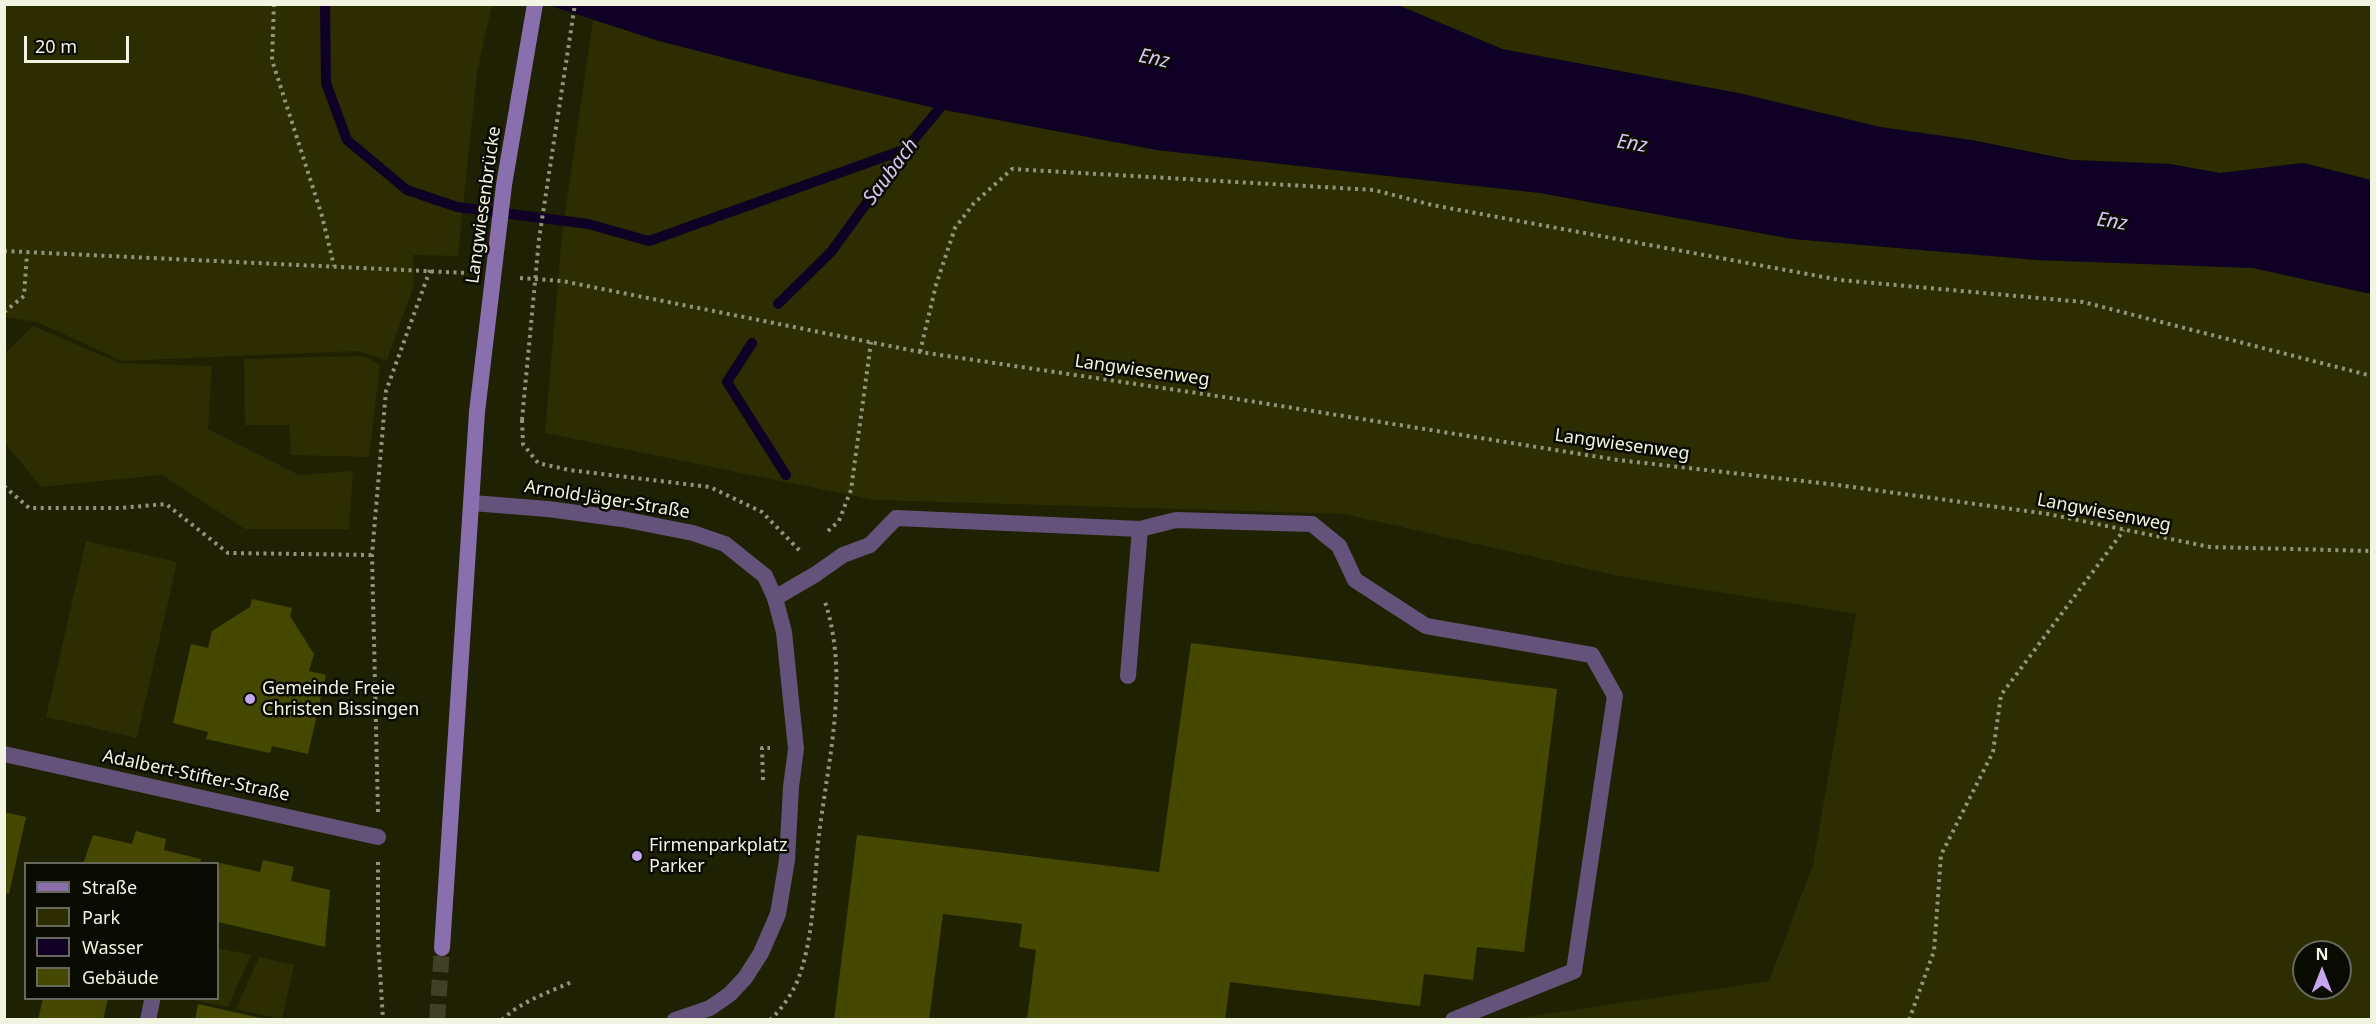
<!DOCTYPE html>
<meta charset="utf-8">
<style>
body{margin:0}
#map{position:relative;width:2376px;height:1024px;overflow:hidden;background:#1f2103;font-family:"Noto Sans",sans-serif}
canvas{display:block}
.frame{position:absolute;inset:0;border:6px solid #f2f4e2;pointer-events:none}
.legend{position:absolute;left:24px;top:862px;width:195px;height:138px;box-sizing:border-box;background:#090a02;border:2px solid #66685c;margin:0;padding:8px 10px;list-style:none;font-size:18px;color:#f2f4e2}
.legend li{display:flex;align-items:center;gap:12px;height:30px}
.legend b{width:30px;border:2px solid #66685c}
.north{position:absolute;left:2292px;top:940px;width:60px;height:60px;box-sizing:border-box;background:#090a02;border:2px solid #66685c;border-radius:50%;rotate:0deg;font-size:16px;font-weight:700;line-height:24px;text-align:center;color:#f2f4e2}
.north::after{content:'';display:block;margin:auto;width:21px;height:27px;background:#c5a6f0;clip-path:polygon(50% 0,100% 100%,50% 72%,0 100%)}
.scale{position:absolute;left:24px;top:36px;width:105px;height:27px;box-sizing:border-box;border:3px solid #f2f4e2;border-top:0;padding-left:8px;font-size:18px;line-height:21px;white-space:nowrap;color:#f2f4e2;-webkit-text-stroke:4px #090a02;paint-order:stroke}
</style>
<div id="map">
<canvas width="2376" height="1024"></canvas>
<div class="frame"></div>
<ul class="legend">
<li><b style="height:8px;background:#8a6faf"></b>Straße</li>
<li><b style="height:16px;background:#2c2d00"></b>Park</li>
<li><b style="height:16px;background:#110025"></b>Wasser</li>
<li><b style="height:16px;background:#454800"></b>Gebäude</li>
</ul>
<div class="north">N</div>
<div class="scale">20 m</div>
</div>
<script>
const ctx = document.querySelector('canvas').getContext('2d');
ctx.lineJoin = 'round';
function paint(path, color) {
  ctx.fillStyle = color;
  ctx.fill(path, 'evenodd');
}
function strokePath(path, color, width, dash) {
  ctx.strokeStyle = color;
  ctx.lineWidth = width;
  ctx.lineCap = dash ? 'butt' : 'round';
  ctx.setLineDash(dash || []);
  ctx.stroke(path);
}
function drawText(font, color, halo, rows, align = 'center') {
  ctx.font = font + ' "Noto Sans",sans-serif';
  ctx.lineWidth = 5;
  ctx.setLineDash([]);
  ctx.textBaseline = 'middle';
  ctx.strokeStyle = halo;
  ctx.fillStyle = color;
  for (const [text, x, y, turn = 0] of rows) {
    ctx.save();
    ctx.translate(x, y);
    ctx.rotate((+turn || 0) * Math.PI / 180);
    ctx.textAlign = isNaN(turn) ? turn : align;
    if (halo) ctx.strokeText(text, 0, 0);
    ctx.fillText(text, 0, 0);
    ctx.restore();
  }
}
paint(new Path2D(`
 M4 5H492L477 73 458 256 413 255 414 285 387 360 356 351 122 361 37 322 5 317Z
 M1398 5H2371V180L2303 163 2220 173 2170 164 2071 160 1971 140 1880 127 1743 94 1502 49Z
 M593 19 659 41 1157 150 1540 193 1793 239 2038 260 2253 268 2371 294V1019H1512L1769 981 1813 865 1856 614 1618 576 1344 514 875 500 545 433 562 234ZM2304 952H2340V988H2304Z
 M33 326 120 363 212 366 208 429 299 475 353 471 349 529H245L162 475 41 487 5 443V353Z
 M364 356 380 365 369 457 291 455 289 425H245L244 359Z
 M86 541 177 562 137 738 46 717Z
 M218 948 251 955 228 1007 188 999 218 998Z
 M259 957 294 965 282 1019 236 1009Z`), '#2c2d00');
paint(new Path2D(`
 M548 5H1398L1502 49 1743 94 1880 127 1971 140 2071 160 2170 164 2220 173 2303 163 2371 180V294L2253 268 2038 260 1793 239 1540 193 1157 150 939 109 780 72 659 41Z`), '#110025');
strokePath(new Path2D(`
 M325 4 326 83 347 140 407 190 457 207 588 224 649 241 906 149
 M778 304 831 252 906 149 939 109 944 97
 M752 343 727 382 786 475`), '#110025', 10);
paint(new Path2D(`
 M252 599 292 608 290 616 314 654 309 671 326 675 308 754 272 746 270 753 206 739 208 732 173 723 191 644 208 648 212 631 250 607Z
 M1191 643 1557 689 1524 952 1477 947 1473 980 1424 974 1420 1006 1230 982 1225 1020H1027L1036 950 1019 947 1022 924 943 914 929 1020H834L857 835 1159 872Z
 M4 812 26 817 9 894 4 893Z
 M136 831 166 839 164 850 201 859 200 864H83L93 835 132 844Z
 M263 860 294 867 291 881 330 890 325 947 218 922V873L220 863 260 872Z
 M43 998H108L103 1020H38Z
 M198 1004 265 1019V1020H195Z`), '#454800');
strokePath(new Path2D(`
 M437 1020 442 948`), '#3f4124', 16, [16, 8]);
strokePath(new Path2D(`
 M274 4 272 60 322 216 334 266
 M4 251 467 273
 M520 278 562 281 920 352 1237 399 1618 460 1838 485 2048 514 2210 547 2372 551
 M4 312 24 296 27 254
 M920 352 936 285 955 228 974 203 1012 169 1374 190 1432 205 1840 280 2083 302 2372 376
 M522 420 523 444 538 463 569 470 710 487 762 512 801 552
 M4 486 29 508H120L166 504 228 553 372 555
 M828 531 839 521 851 490 871 342
 M763 780 762 748H770
 M378 812 372 555 386 391 430 270
 M378 862V939L383 1020
 M502 1020C521 1001 550 992 574 981
 M770 1020C782 1009 795 990 800 974 814 933 814 886 818 843 827 763 851 677 824 599
 M1909 1020 1934 951 1941 855 1993 752 2001 695 2124 530`), '#92947c', 4, [3, 4.5]);
strokePath(new Path2D(`
 M1140 529 1176 520 1312 524 1339 546 1355 580 1426 626 1592 655 1615 696 1574 971 1453 1020
 M775 598 816 574 843 555 870 545 896 518 1140 529 1128 676
 M148 1020 152 1001`), '#63537a', 16);
strokePath(new Path2D(`
 M472 503 548 509 622 519 693 533 725 544 765 576 775 598 784 632 796 749 791 787 787 860 778 914 761 953 745 978 730 994 710 1008 675 1020
 M4 754 378 837`), '#63537a', 16);
strokePath(new Path2D(`
 M442 948 477 412`), '#8a6faf', 16);
strokePath(new Path2D(`
 M522 420 539 239 575 4`), '#92947c', 4, [3, 4.5]);
strokePath(new Path2D(`
 M477 412 504 185 535 4`), '#8a6faf', 16);
for (const [x, y, r, color] of [
 [250,699,6,"#c5a6f0"],
 [637,856,6,"#c5a6f0"]
]) {
  const dot = new Path2D();
  dot.arc(x, y, r, 0, 2 * Math.PI);
  ctx.fillStyle = color;
  ctx.fill(dot);
  strokePath(dot, '#090a02', 2);
}
drawText('18px', '#f2f4e2', '#090a02', [
 ["Langwiesenbrücke",484,205,-82],
 ["Langwiesenweg",1142,371,8],
 ["Langwiesenweg",1622,445,8],
 ["Arnold-Jäger-Straße",607,500,9],
 ["Langwiesenweg",2104,513,11],
 ["Adalbert-Stifter-Straße",196,776,12]
]);
drawText('18px', '#f2f4e2', '#090a02', [
 ["Gemeinde Freie",262,689],
 ["Christen Bissingen",262,710],
 ["Firmenparkplatz",649,846],
 ["Parker",649,867]
], 'left');
drawText('italic 20px', '#d9c6f6', '#090a02', [
 ["Enz",1154,59,12],
 ["Enz",1632,144,9],
 ["Saubach",891,172,-53],
 ["Enz",2112,222,9]
]);
</script>
